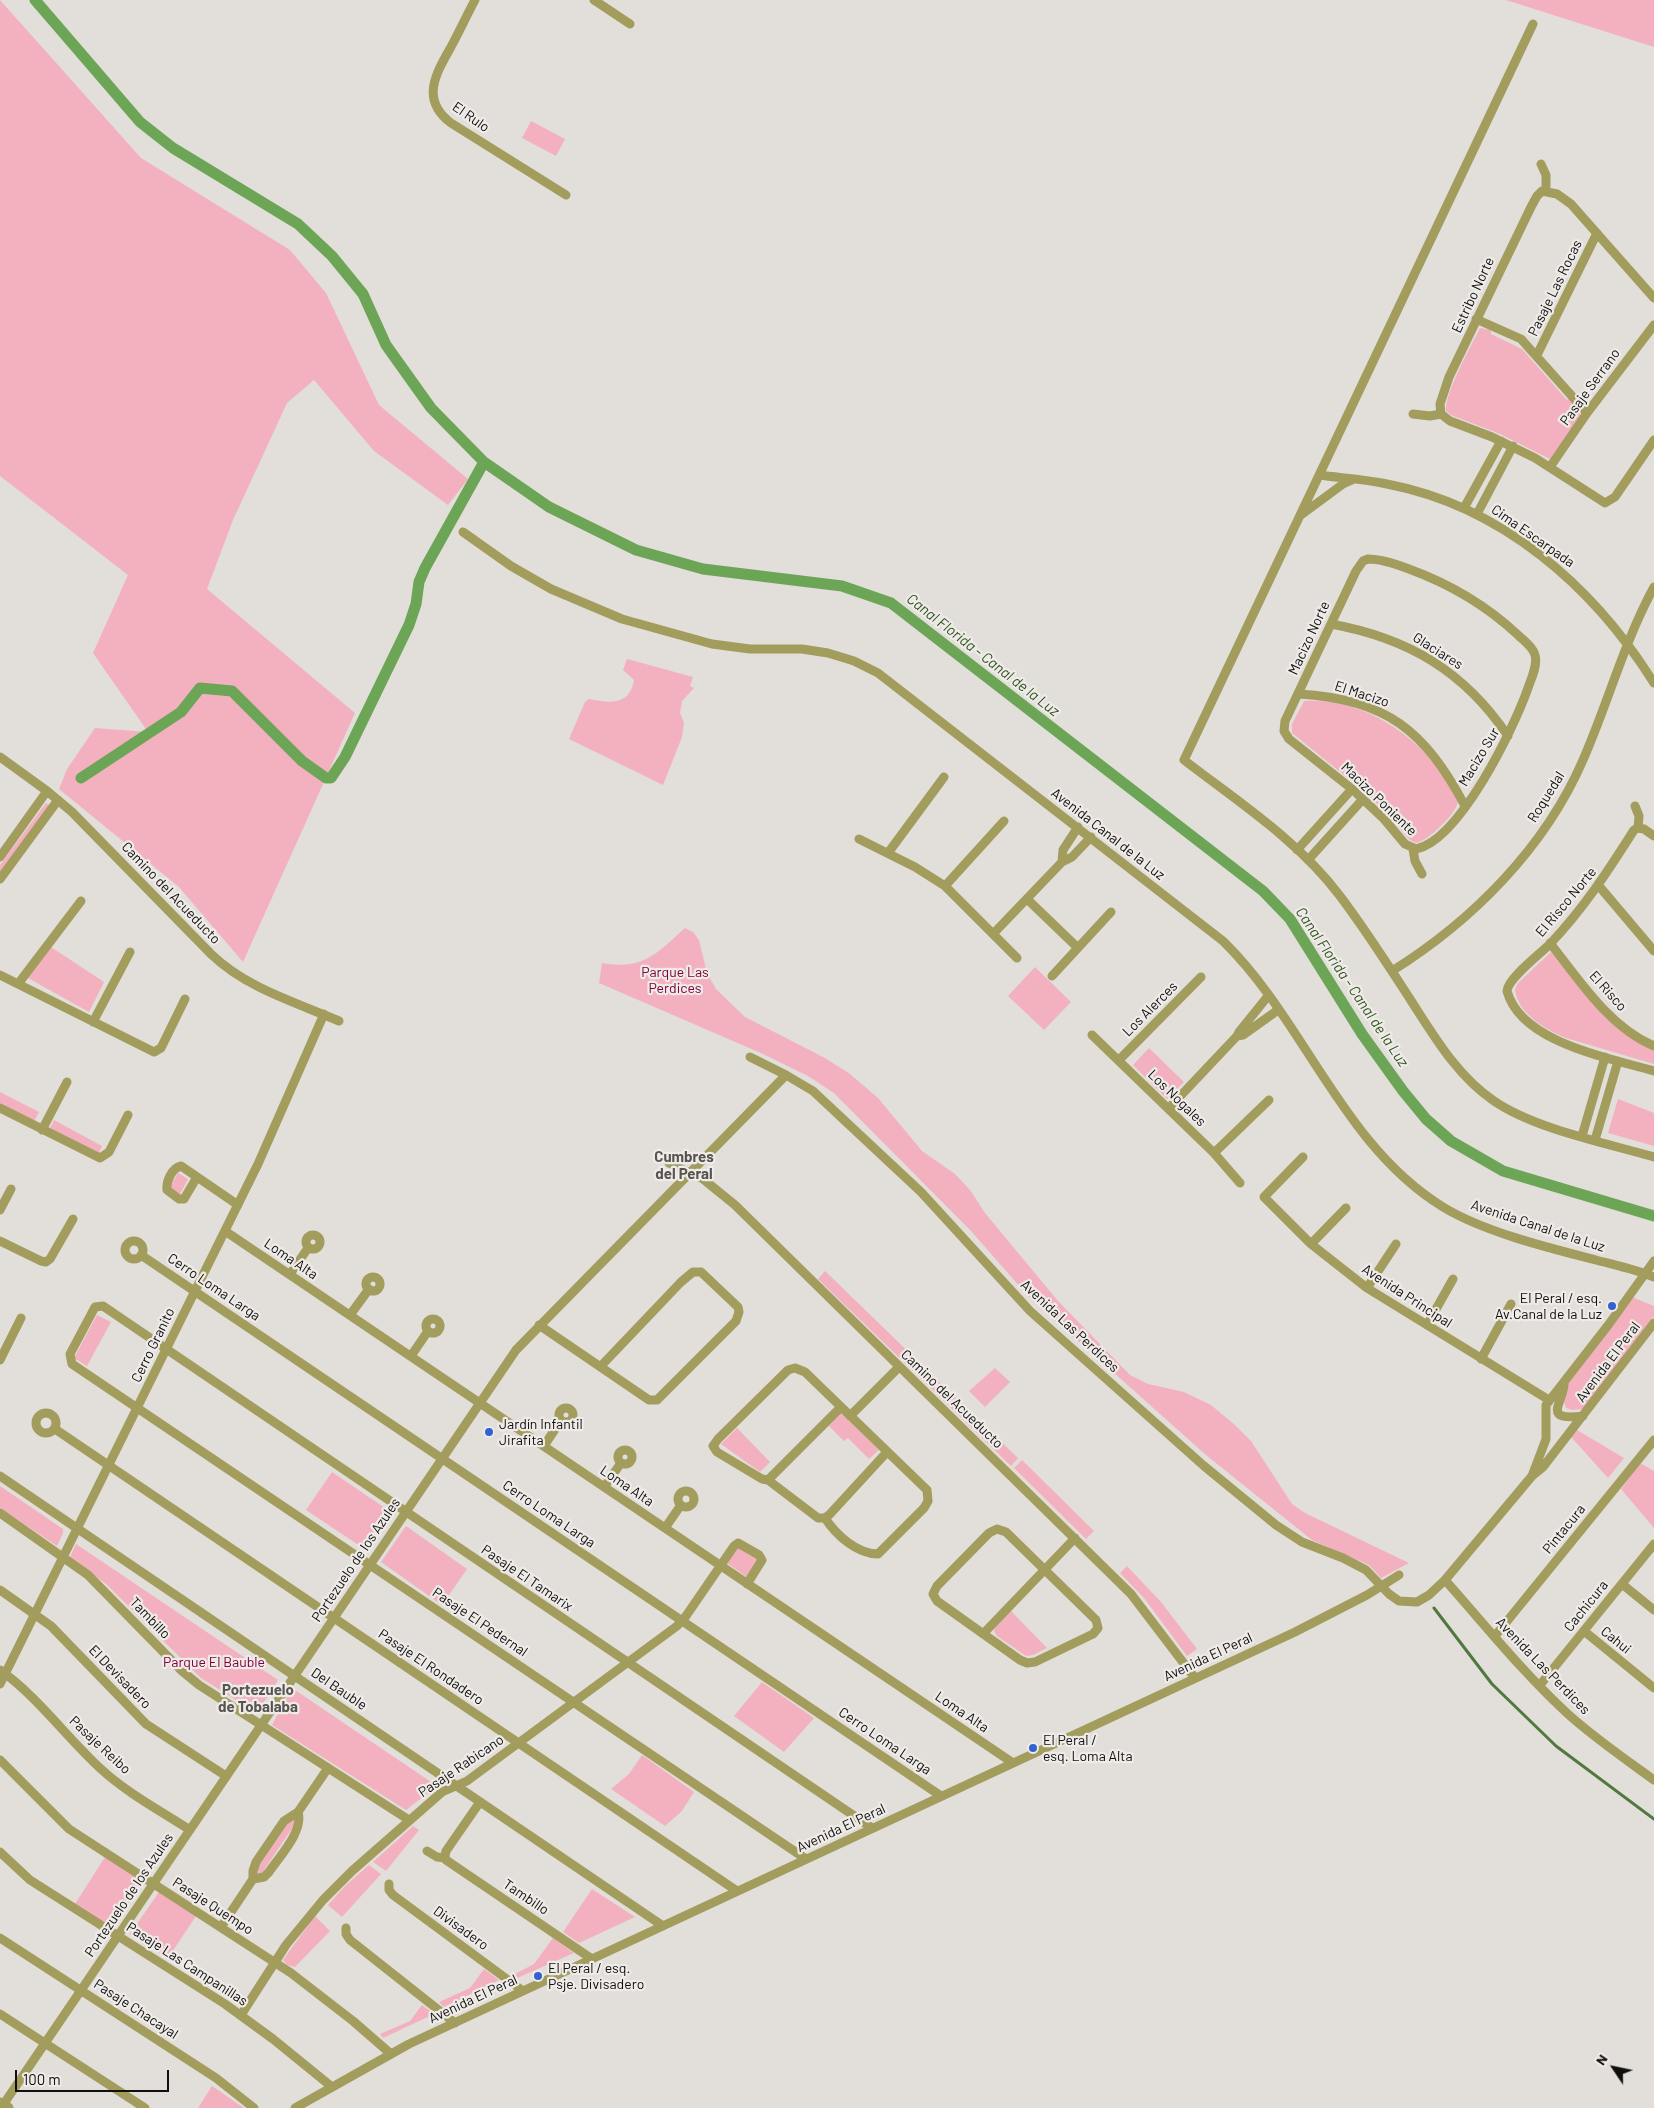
<!DOCTYPE html>
<meta charset="utf-8">
<style>
body{margin:0}
#map{position:relative;width:1654px;height:2108px;overflow:hidden;background:#e2deda;font-family:Barlow,sans-serif}
canvas{display:block}
.north{position:absolute;left:1589px;top:2043px;width:50px;height:50px;-webkit-text-stroke:4px #efebe8;paint-order:stroke;rotate:304deg;font-size:14px;font-weight:700;line-height:20px;text-align:center;color:#100f0d}
.north::after{content:'';display:block;margin:auto;width:18px;height:22px;background:#100f0d;clip-path:polygon(50% 0,100% 100%,50% 72%,0 100%)}
.scale{position:absolute;left:15px;top:2070px;width:154px;height:22px;box-sizing:border-box;border:2px solid #100f0d;border-top:0;padding-left:6px;font-size:15px;line-height:18px;white-space:nowrap;color:#100f0d;-webkit-text-stroke:4px #efebe8;paint-order:stroke}
</style>
<div id="map">
<canvas width="1654" height="2108"></canvas>
<div class="north">N</div>
<div class="scale">100 m</div>
</div>
<script>
const ctx = document.querySelector('canvas').getContext('2d');
ctx.lineJoin = 'round';
function paint(path, color) {
  ctx.fillStyle = color;
  ctx.fill(path, 'evenodd');
}
function strokePath(path, color, width, dash) {
  ctx.strokeStyle = color;
  ctx.lineWidth = width;
  ctx.lineCap = dash ? 'butt' : 'round';
  ctx.setLineDash(dash || []);
  ctx.stroke(path);
}
function drawText(font, color, halo, rows, align = 'center') {
  ctx.font = font + ' Barlow,sans-serif';
  ctx.lineWidth = 4.5;
  ctx.setLineDash([]);
  ctx.textBaseline = 'middle';
  ctx.strokeStyle = halo;
  ctx.fillStyle = color;
  for (const [text, x, y, turn = 0] of rows) {
    ctx.save();
    ctx.translate(x, y);
    ctx.rotate((+turn || 0) * Math.PI / 180);
    ctx.textAlign = isNaN(turn) ? turn : align;
    if (halo) ctx.strokeText(text, 0, 0);
    ctx.fillText(text, 0, 0);
    ctx.restore();
  }
}
paint(new Path2D(`
 M0 0 141 158 290 250 326 293 379 405 468 479 448 505 374 451 314 380 287 403 233 520 207 589 355 713 243 962 179 887 59 789 67 769 95 728 148 732 93 653 128 575 0 476Z
 M1506 0H1654V47Z
 M531 121 565 139 556 156 522 138Z
 M1480 328 1491 330V334L1522 349 1567 400 1569 398 1578 409 1581 417 1550 459 1500 434 1451 415 1446 411C1445 392 1471 346 1480 328Z
 M627 659 693 677 690 686 694 688 682 701 680 713 684 723 682 737 663 785 569 739 585 702 589 699C609 703 630 706 634 680L623 670Z
 M1304 701C1347 698 1391 719 1421 749 1437 764 1447 783 1458 802 1455 815 1429 840 1416 843L1410 840 1370 796 1292 733V724Z
 M46 803 49 805 0 874V865Z
 M685 928 693 932 699 940 707 973 716 989 745 1017 825 1058 850 1074 878 1098 922 1151 955 1174 970 1190 985 1213 1058 1301 1130 1375 1148 1384 1184 1392 1211 1405 1235 1425 1251 1441 1292 1504 1305 1513 1409 1563 1381 1578 1369 1565 1312 1540 1206 1455 1029 1297 971 1231 834 1093 808 1076 763 1054 599 983 602 963C644 970 656 954 685 928Z
 M51 947 104 982 89 1012 28 978Z
 M1551 952 1581 990 1639 1043 1654 1051V1064L1566 1038C1546 1030 1517 1013 1515 989L1518 983Z
 M1035 967 1071 1002 1044 1030 1008 996Z
 M1149 1048 1184 1082 1167 1099 1133 1065Z
 M0 1092 39 1112 34 1121 0 1104Z
 M1618 1099 1654 1113V1146L1608 1133Z
 M54 1120 102 1146 99 1153 49 1130Z
 M178 1173 188 1179 180 1194 169 1188Z
 M825 1271 1018 1458 1011 1466 818 1279Z
 M1632 1297 1654 1306V1316L1583 1409 1572 1410 1566 1408 1563 1400 1568 1381Z
 M97 1315 111 1322 87 1366 74 1358Z
 M995 1368 1010 1382 985 1407 969 1391Z
 M841 1413 879 1450 869 1459 848 1438 844 1441 829 1426Z
 M737 1428 770 1462 760 1472 721 1444Z
 M1577 1430 1624 1458 1608 1478 1571 1437Z
 M1022 1460 1094 1531 1086 1539 1014 1468Z
 M1640 1463 1654 1471V1528L1621 1489Z
 M332 1472 388 1510 363 1548 306 1510Z
 M0 1486 63 1529V1533L57 1546 0 1508Z
 M406 1526 467 1569 442 1605 381 1562Z
 M76 1544 278 1680 257 1713 201 1678 106 1584 70 1557Z
 M739 1546 760 1561 748 1578 727 1563Z
 M1127 1566 1161 1602 1197 1649 1187 1656 1144 1598 1120 1573Z
 M1011 1611 1047 1648 1033 1655 1026 1656 997 1636 994 1631 995 1628Z
 M762 1682 814 1718 784 1752 734 1716Z
 M292 1688 437 1786 406 1810 272 1725Z
 M642 1755 694 1792 682 1811 665 1826 611 1789 629 1774Z
 M295 1819V1824L262 1873 258 1875V1867L289 1821Z
 M413 1826 419 1830 386 1871 373 1862Z
 M105 1857 143 1882 111 1928 75 1904Z
 M369 1865 381 1874 342 1917 328 1905 345 1886Z
 M592 1889 635 1917 579 1943 563 1932Z
 M159 1892 196 1916 168 1958 130 1934Z
 M315 1916 330 1931 295 1967 287 1965 283 1960Z
 M553 1938 574 1953 515 1979 511 1976 534 1964Z
 M484 1969 499 1980 444 2007 439 2002 470 1988Z
 M422 2005 434 2014 383 2038 380 2034 410 2021Z
 M212 2086 244 2108H198Z`), '#f3b1c0');
strokePath(new Path2D(`
 M1434 1608 1492 1684 1556 1746 1654 1819`), '#50783f', 3);
strokePath(new Path2D(`
 M35 0 140 122 173 148 298 224 332 256 363 294 386 345 431 408 484 462 549 507 636 550 703 569 842 586 891 603 1263 891 1290 919 1362 1034 1403 1091 1426 1119 1451 1141 1503 1171 1654 1216
 M81 778 181 712 200 688 232 691 302 761 326 778H331L345 757 409 625 416 604 419 582 425 568 484 462`), '#6ba555', 11);
strokePath(new Path2D(`
 M475 0C467 15 460 30 452 45 437 72 419 99 451 123L566 195
 M594 0 630 24
 M1533 24 1184 760C1237 801 1299 841 1340 896 1365 929 1388 965 1410 999 1434 1036 1457 1076 1494 1101 1535 1129 1606 1143 1654 1157
 M1541 164 1546 175V191
 M1476 319 1521 339 1587 413
 M1537 355 1597 233
 M1413 414 1430 416 1441 414
 M1441 414 1440 404 1449 377 1531 207 1537 196 1542 191 1557 194 1571 204 1654 298
 M1441 414 1450 421 1492 437 1535 458 1605 503 1615 497 1654 440
 M1550 467 1587 413 1654 325
 M1319 475C1341 478 1364 479 1387 484 1502 506 1593 586 1654 683
 M1464 508 1501 441
 M1477 514 1513 446
 M1301 515 1343 484 1352 480
 M463 532 511 566 551 589 622 619 712 644 750 649H802L828 653 854 661 878 673 1223 941C1305 1021 1342 1145 1443 1207 1484 1232 1549 1248 1596 1260 1615 1265 1635 1269 1654 1277
 M1368 559C1382 559 1396 564 1409 569 1450 584 1486 605 1518 635 1524 641 1533 647 1535 655 1538 665 1531 679 1528 688 1514 728 1460 840 1416 849L1405 844 1384 819 1352 789 1289 739 1284 731 1285 721 1356 571 1363 561Z
 M1331 624C1408 638 1464 671 1508 736
 M1299 694C1387 699 1425 731 1465 806
 M0 757 47 791 72 812 211 954C246 988 295 1002 339 1021
 M1635 806 1639 816 1638 828
 M1638 828 1634 830C1608 871 1584 908 1550 944 1540 954 1508 978 1507 991 1521 1043 1610 1058 1654 1071
 M1638 828 1644 829 1654 836
 M859 839 915 867 945 886 1017 958
 M1413 849 1415 861 1422 874
 M1297 850 1352 789
 M888 853 944 777
 M0 857 47 791
 M1308 860 1363 799
 M1062 862 1063 850 1078 827
 M0 879 58 800
 M945 886 1004 821
 M1599 886 1654 951
 M1027 899 1078 948
 M993 934 1062 862 1072 857 1091 837
 M1550 943C1579 980 1610 1028 1654 1046
 M1392 971C1472 921 1545 848 1583 760 1608 703 1624 642 1654 587
 M0 975 154 1052 161 1048 185 999
 M1052 976 1111 912
 M18 984 81 901
 M93 1022 130 952
 M1092 1035 1214 1153 1240 1183
 M1237 1036 1243 1035 1278 1010
 M750 1057 786 1075 813 1091 921 1192 1030 1311 1204 1466 1276 1525 1302 1542 1343 1558 1366 1570 1389 1594 1399 1601 1417 1602 1429 1595 1445 1580 1532 1476 1543 1467 1654 1323
 M1119 1060 1201 977
 M0 1108 100 1158 109 1152 128 1115
 M1169 1108 1237 1036 1239 1032 1268 996
 M42 1130 67 1082
 M1582 1136 1605 1057
 M1595 1140 1618 1061
 M1214 1153 1269 1100
 M1303 1157 1264 1197 1311 1244 1367 1288 1549 1400
 M669 1163 703 1179 735 1205 1131 1594 1195 1678
 M197 1177 184 1199H179L167 1190C166 1181 172 1168 181 1166L184 1168 238 1205
 M0 1210 11 1189
 M225 1231 1013 1763
 M306 1242a7 7 0 1 1 14 0a7 7 0 1 1-14 0Z
 M0 1241 41 1261 46 1262 50 1259 73 1219
 M125 1250a9 9 0 1 1 18 0a9 9 0 1 1-18 0Z
 M1311 1244 1346 1208
 M141 1255 941 1796
 M290 1274 308 1248
 M366 1284a7 7 0 1 1 14 0a7 7 0 1 1-14 0Z
 M1367 1288 1396 1244
 M350 1315 369 1289
 M426 1326a7 7 0 1 1 14 0a7 7 0 1 1-14 0Z
 M539 1325 649 1400H657L736 1321 739 1312 738 1307 701 1272H693L681 1282 601 1366
 M1427 1325 1453 1279
 M411 1356 428 1331
 M1481 1359 1511 1304
 M0 1360 21 1318
 M1564 1384C1563 1404 1541 1421 1583 1416
 M559 1415a7 7 0 1 1 14 0a7 7 0 1 1-14 0Z
 M36 1423a10 10 0 1 1 20 0a10 10 0 1 1-20 0Z
 M850 1416 899 1367
 M55 1429 737 1891
 M544 1446 561 1420
 M618 1457a7 7 0 1 1 14 0a7 7 0 1 1-14 0Z
 M0 1476 663 1926
 M1532 1476 1546 1439V1405L1609 1324 1654 1261
 M768 1480 841 1407
 M604 1487 621 1463
 M678 1499a8 8 0 1 1 16 0a8 8 0 1 1-16 0Z
 M0 1513 88 1575 182 1671 199 1685 409 1820
 M825 1518C836 1535 857 1554 878 1554L924 1508 928 1501 927 1490 805 1372 795 1368 788 1370 718 1439 713 1446 717 1452 762 1479 768 1480 818 1518H825L830 1514 887 1452
 M665 1528 681 1505
 M997 1529 1006 1532 1096 1620 1098 1628 1093 1634 1035 1662 1027 1663 1020 1660 937 1601 933 1594 937 1586 989 1533Z
 M1445 1580C1485 1625 1524 1674 1569 1715 1596 1739 1625 1759 1654 1780
 M1622 1584 1654 1610
 M0 1590 51 1626 146 1724 226 1776
 M1584 1631 1654 1688
 M983 1634 1075 1538
 M1495 1636 1654 1440
 M0 1670C38 1697 67 1738 101 1769 127 1793 161 1811 190 1830
 M0 1684 258 1164 324 1014
 M1540 1685 1654 1544
 M0 1760 69 1829 291 1973 353 2021 391 2054
 M480 1802 446 1851 445 1856 446 1860 592 1959
 M427 1851 437 1857 445 1858
 M0 1852 30 1880 225 2004 273 2039 332 2087
 M806 1859 72 1364 70 1354 95 1307 103 1306 872 1828
 M253 1879 264 1877 269 1872C279 1857 304 1831 298 1812
 M389 1884V1890L393 1895 523 1991
 M221 1927 253 1879V1871L256 1862 284 1821 298 1812 328 1768
 M346 1928V1934L350 1940 455 2023
 M0 1938 216 2078 254 2108
 M0 2014 145 2108
 M241 2015 286 1945 323 1900 352 1871 442 1792 467 1781 677 1626 686 1616 734 1546 738 1543 759 1555 762 1560 747 1584
 M3 2105 516 1350 786 1075
 M295 2108 409 2044 1295 1632 1367 1595 1399 1575`), '#a29c5d', 9);
strokePath(new Path2D(`
 M0 2103 8 2108`), '#a29c5d', 11);
for (const [x, y, r, color] of [
 [1612,1306,5,"#3262d1"],
 [489,1432,5,"#3262d1"],
 [1033,1748,5,"#3262d1"],
 [538,1976,5,"#3262d1"]
]) {
  const dot = new Path2D();
  dot.arc(x, y, r, 0, 2 * Math.PI);
  ctx.fillStyle = color;
  ctx.fill(dot);
  strokePath(dot, '#efebe8', 2);
}
drawText('14px', '#100f0d', '#efebe8', [
 ["El Rulo",471,117,35],
 ["Pasaje Las Rocas",1555,288,-64],
 ["Estribo Norte",1473,295,-65],
 ["Pasaje Serrano",1590,387,-54],
 ["Cima Escarpada",1533,536,35],
 ["Macizo Norte",1309,638,-65],
 ["Glaciares",1438,651,32],
 ["El Macizo",1362,694,18],
 ["Macizo Sur",1479,757,-59],
 ["Roquedal",1546,797,-58],
 ["Macizo Poniente",1379,799,44],
 ["Avenida Canal de la Luz",1108,834,38],
 ["Camino del Acueducto",171,893,46],
 ["El Risco Norte",1566,902,-50],
 ["El Risco",1608,991,48],
 ["Los Alerces",1150,1009,-45],
 ["Los Nogales",1177,1098,44],
 ["Avenida Canal de la Luz",1538,1226,18],
 ["Loma Alta",291,1259,34],
 ["Cerro Loma Larga",214,1287,34],
 ["Avenida Principal",1407,1296,33],
 ["Avenida Las Perdices",1070,1326,43],
 ["Cerro Granito",153,1345,-64],
 ["Avenida El Peral",1608,1362,-53],
 ["Camino del Acueducto",952,1399,44],
 ["Loma Alta",627,1486,34],
 ["Cerro Loma Larga",549,1514,34],
 ["Pintacura",1564,1529,-51],
 ["Portezuelo de los Azules",356,1560,-56],
 ["Pasaje El Tamarix",527,1578,34],
 ["Cachicura",1586,1606,-51],
 ["Tambillo",150,1618,46],
 ["Pasaje El Pedernal",480,1622,34],
 ["Cahui",1616,1640,39],
 ["Avenida El Peral",1208,1657,-25],
 ["Avenida Las Perdices",1543,1666,46],
 ["Pasaje El Rondadero",431,1667,34],
 ["El Devisadero",120,1677,46],
 ["Del Bauble",339,1689,34],
 ["Loma Alta",962,1712,34],
 ["Cerro Loma Larga",885,1741,34],
 ["Pasaje Reibo",100,1745,43],
 ["Pasaje Rabicano",461,1766,-34],
 ["Avenida El Peral",841,1828,-25],
 ["Portezuelo de los Azules",129,1895,-56],
 ["Tambillo",526,1897,34],
 ["Pasaje Quempo",213,1906,33],
 ["Divisadero",461,1928,36],
 ["Pasaje Las Campanillas",187,1964,33],
 ["Avenida El Peral",473,1999,-25],
 ["Pasaje Chacayal",136,2009,33]
]);
drawText('14px', '#81003b', '#efebe8', [
 ["Parque Las",675,972],
 ["Perdices",675,988],
 ["Parque El Bauble",214,1662]
]);
drawText('14px', '#100f0d', '#efebe8', [
 ["El Peral / esq.",1602,1298,"right"],
 ["Av.Canal de la Luz",1602,1314,"right"],
 ["Jardín Infantil",499,1424],
 ["Jirafita",499,1440],
 ["El Peral /",1043,1740],
 ["esq. Loma Alta",1043,1756],
 ["El Peral / esq.",548,1968],
 ["Psje. Divisadero",548,1984]
], 'left');
drawText('italic 15px', '#2c531c', '#efebe8', [
 ["Canal Florida - Canal de la Luz",983,655,38],
 ["Canal Florida - Canal de la Luz",1352,987,56]
]);
drawText('bold 15px', '#575451', '#efebe8', [
 ["Cumbres",684,1157],
 ["del Peral",684,1174],
 ["Portezuelo",258,1690],
 ["de Tobalaba",258,1707]
]);
</script>
